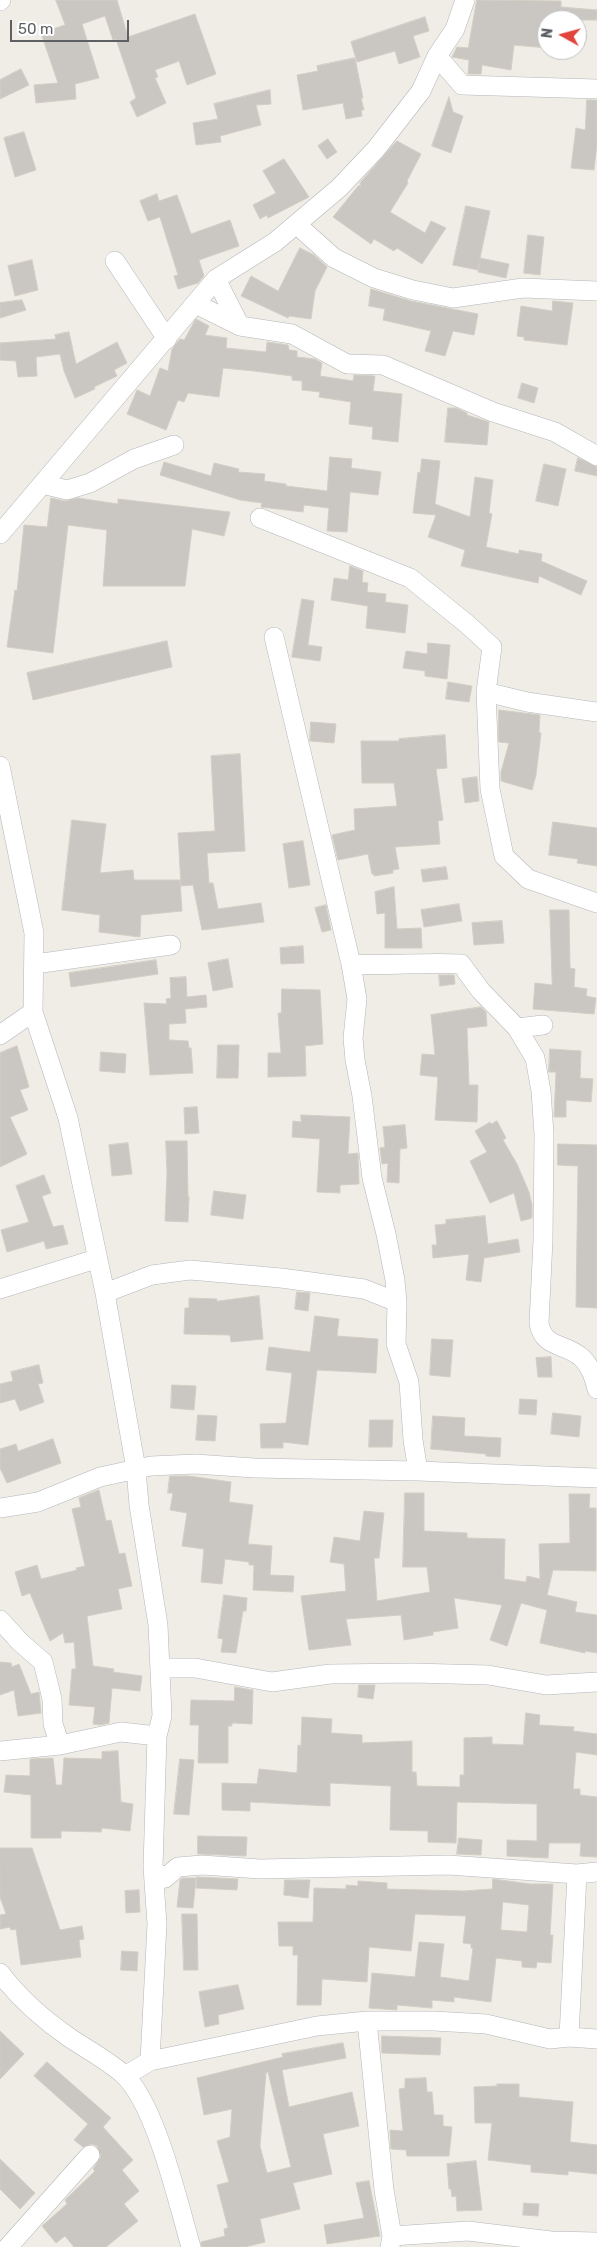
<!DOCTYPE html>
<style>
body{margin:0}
#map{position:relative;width:597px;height:2247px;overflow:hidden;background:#efede6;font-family:Rubik,sans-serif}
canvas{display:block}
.north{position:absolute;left:537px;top:10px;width:50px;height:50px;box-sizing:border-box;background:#fff;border:1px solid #bec0c1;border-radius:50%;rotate:277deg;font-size:14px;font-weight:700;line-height:20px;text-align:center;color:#5d6165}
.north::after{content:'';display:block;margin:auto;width:18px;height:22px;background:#e0443b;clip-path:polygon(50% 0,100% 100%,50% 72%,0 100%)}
.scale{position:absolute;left:10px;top:20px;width:119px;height:22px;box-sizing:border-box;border:2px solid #5d6165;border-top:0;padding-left:6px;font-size:15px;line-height:18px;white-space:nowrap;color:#5d6165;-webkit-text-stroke:4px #fff;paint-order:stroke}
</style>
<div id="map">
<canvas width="597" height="2247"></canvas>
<div class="north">N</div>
<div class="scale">50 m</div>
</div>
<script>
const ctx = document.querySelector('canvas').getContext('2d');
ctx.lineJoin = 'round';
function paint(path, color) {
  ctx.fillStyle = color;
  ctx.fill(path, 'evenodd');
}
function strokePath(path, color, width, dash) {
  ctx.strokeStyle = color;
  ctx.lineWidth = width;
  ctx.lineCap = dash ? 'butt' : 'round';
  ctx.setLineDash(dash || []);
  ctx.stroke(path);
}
const building = new Path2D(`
 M56 0H117L128 37 195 14 216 74 187 85 179 61 155 70 158 77 155 78 166 103 137 117 130 102 136 98 116 39 113 40 105 16 82 24 99 78 75 84 76 99 36 103 34 85 58 83 41 33 65 25Z
 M477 0 561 1V7L597 10V20H547V48L514 45 511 70 482 65 481 74H468L469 60 452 57 457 47 468 48Z
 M425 17 429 31 413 36 420 57 399 64 395 51 357 62 351 42Z
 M355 58 363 98H361L364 110H361L362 116 346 119 343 103 303 110 297 75 318 71 317 66Z
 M21 69 29 85 0 99V80Z
 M270 90 271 104 256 105 261 125 220 136 221 142 196 145 193 123 218 119 214 104Z
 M449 97 453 112 463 116 451 153 432 146Z
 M587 100H597V144L594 170 571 168 576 128 585 130Z
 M24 132 36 170 15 177 4 138Z
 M328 139 337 152 327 159 318 146Z
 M397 141 421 154 407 181 408 183 390 212 425 233 431 221 446 228 422 264 397 248 394 251 374 239 371 244 333 217 359 185 361 188 360 183Z
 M284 159 309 197 268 218 267 215 260 219 253 205 276 193 263 171Z
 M157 194 159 201 177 195 191 234 230 220 239 246 199 260 204 276 198 283 178 289 174 276 178 275 160 217 148 221 140 201Z
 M466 206 490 211 480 258 509 264 506 278 478 272 480 262 478 270 453 265Z
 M528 235 544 237 540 275 524 273Z
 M300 248 314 255 327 267 315 291 311 319 289 316 288 318 241 296 251 276 278 291Z
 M32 260 38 290 15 296 8 266Z
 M371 289 411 301 478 314 474 335 453 331 445 356 425 351 431 331 383 320 385 309 369 306Z
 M22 300 26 310 0 318V303Z
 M553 301 573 303 567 345 524 340V337L517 336 521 306 552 311Z
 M196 319 209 326 205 335 227 338 226 348 266 352 267 342 288 345 289 350 297 351V357L315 359 322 363 320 376 353 381 354 375 375 376 373 391 402 394 398 442 372 439 373 427 349 424 351 402 319 397 320 392 302 390V381L292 380V376L254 371 223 368 219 397 188 393 184 402 178 400 166 430 127 414 137 390 150 396 160 368 168 371 172 349 180 339 184 340Z
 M69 332 76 364 117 342 127 363 114 370 117 376 94 387 95 389 75 398 64 371 60 354 36 357 37 376 18 377 16 361 0 360V343L56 339 55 335Z
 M522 383 538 388 534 403 518 398Z
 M448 408H456L467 413V415L489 422 487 445 445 442Z
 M330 457 352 459 351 468 381 472 378 495 350 492 347 532 327 531 329 508 304 505 303 512 261 507 262 503 240 500 160 475 164 462 211 476 214 463 239 469 238 472 265 474 264 481 286 484V486L327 491Z
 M578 458 597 467V476L575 471Z
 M422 459 440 461 435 504 470 517 475 477 493 480 489 513 492 514 486 547 519 554V550L542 554 541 561 587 581 581 595 539 576 538 583 461 566 465 550 428 537 436 515 413 513 418 472 420 473Z
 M544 464 566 469 558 506 536 501Z
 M51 498 65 501 78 498 118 504V499L230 512 224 536 192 529 185 586H103L107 530 68 525 53 653 7 647 15 590 17 591 24 525 47 527Z
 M350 566 363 571 362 582 368 583 367 592 386 594 385 602 408 605 405 633 366 628 368 606 331 600 334 578 348 580Z
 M302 599 314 601 308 645 322 647 320 661 292 657Z
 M167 641 172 667 33 700 27 673Z
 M428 643 450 645 447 679 425 676V671L403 668 406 651 427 654Z
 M448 682 472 686 469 702 446 699Z
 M499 710 540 715 539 732 541 733 536 775 532 790 501 781V772L509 743 499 742Z
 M311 722 336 724 334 743 310 741Z
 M445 735 447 768 436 769 443 820 438 821 440 844 395 847 399 869 393 870V873L374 876V874H372L368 854 338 860 332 835 355 830 354 809 397 806 394 783H362L361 741H399V739Z
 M240 754 245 851 207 853 209 883H213L218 909 261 903 264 922 202 930 193 885 181 886 178 833 215 831 211 756Z
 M477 777 479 801 465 803 462 779Z
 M72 820 106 824 100 873 133 870 134 880H180L182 911 141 915 140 937 99 932 100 915 62 910Z
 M553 822 597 828V866L577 863 578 859 549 855Z
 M303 841 310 885 289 888 283 844Z
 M446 867 448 879 423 882 421 870Z
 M394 887 397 929 421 928 422 948H385V913L377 914 375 892Z
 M459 904 462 921 424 927 421 910Z
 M326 905 331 930 322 932 315 908Z
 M550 910H569L570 968 575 969 574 987 587 989 586 996 596 998 594 1014 533 1009 535 983 552 985Z
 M502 921 504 943 474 945 472 923Z
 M303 946 304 963 281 964 280 948Z
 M228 959 233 987 213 991 208 963Z
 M156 960 158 974 71 987 69 973Z
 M439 975H454L455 984 440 986Z
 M186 977 187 997 206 995 207 1007 185 1009 186 1023 169 1024V1040L188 1041 189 1048H191L193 1073 150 1075 144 1003 167 1004 166 999 171 998 170 978Z
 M282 989 320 990 323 1044 305 1046 306 1076 268 1077V1053H281L278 1013H281Z
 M481 1007 486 1012 487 1026 467 1028 469 1085H478L477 1122 435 1120 438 1077 420 1075 422 1054 435 1055 431 1015Z
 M218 1045H239L238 1078H217Z
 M17 1046 29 1087 20 1090 28 1110 10 1117 27 1154 0 1167V1053Z
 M550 1049 581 1051 580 1078 593 1079 591 1102 566 1100V1117H554L556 1072H549Z
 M101 1052 126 1054 125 1073 100 1071Z
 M197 1107 199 1133 185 1134 184 1108Z
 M301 1115 350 1117 348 1154 358 1153 359 1184 340 1185V1193L317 1192 320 1139 292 1137 293 1121 301 1122Z
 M497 1121 506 1138 503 1140 517 1164 529 1192 532 1205V1218L521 1221 514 1193 490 1203 470 1161 487 1152 475 1131 490 1122 491 1124Z
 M405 1125 407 1148 400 1149 399 1183 387 1182 388 1163 382 1164 380 1148 385 1147 383 1127Z
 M166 1141H187L188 1197H189L188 1222 165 1221 167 1173Z
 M128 1143 132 1174 112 1176 109 1145Z
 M558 1144 597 1145V1308L576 1307 578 1166 558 1165Z
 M44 1175 51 1193 42 1196 53 1227 63 1225 68 1244 46 1249 44 1241 7 1252 1 1230 29 1222 16 1186Z
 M214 1191 246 1195 243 1219 211 1215Z
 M485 1216 488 1244 518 1239 520 1252 484 1258 481 1282 466 1280 469 1254 433 1258 432 1245H437L435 1225 446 1224V1220Z
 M297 1292 310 1293 308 1311 295 1309Z
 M259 1296 263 1339 231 1342 230 1335 184 1334 185 1308H189V1298L217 1299V1301Z
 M315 1316 339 1319 337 1336 378 1339 376 1373 317 1370 308 1445 283 1442V1448H261L260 1424 286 1423 292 1373 266 1370 269 1347 310 1352Z
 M432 1339 453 1340 450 1377 430 1375Z
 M551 1357 552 1377H538L536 1358Z
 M39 1365 43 1383 38 1384 44 1402 20 1411 15 1399 0 1403V1384L13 1381 11 1372Z
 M172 1385 196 1386 194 1410 171 1408Z
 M520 1399 537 1400 536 1415 519 1414Z
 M553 1413 581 1416 579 1437 551 1434Z
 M198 1415 217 1416 215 1441 196 1440Z
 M433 1416 465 1418 464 1436 501 1438 500 1457 486 1456V1454L431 1449Z
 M370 1420H393L392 1447H369Z
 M53 1439 61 1463 7 1483 0 1468V1449L16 1444 18 1451Z
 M170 1476H189L231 1482 229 1502 253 1505 248 1544 272 1546 270 1575 294 1576 293 1592 253 1590 254 1565H249V1562L225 1559 222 1584 201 1582 204 1549 182 1546 187 1513 170 1510 173 1493H168Z
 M99 1490 106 1521 111 1520 119 1554 125 1553 132 1586 118 1589 122 1609 87 1616 93 1666 114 1669 113 1672 142 1676 140 1691 112 1688 109 1723 100 1725 93 1724 95 1707 69 1705 72 1669H76L74 1642 65 1643 63 1633 50 1641 30 1593 22 1596 15 1572 37 1565 41 1579 77 1570 76 1568 85 1566 72 1509 81 1507 79 1498Z
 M405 1493H424V1531L467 1533V1538L505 1539 504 1579 526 1582 527 1576 540 1579 539 1544 570 1543 569 1494H590L589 1508H596V1571L553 1570 547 1595 577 1602 575 1612 597 1615V1653L585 1651V1653L540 1643 547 1610 521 1603 507 1646 490 1640 502 1605 454 1598 458 1628 433 1632V1635L404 1640 401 1615 346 1619 351 1645 309 1650 301 1596 346 1591 344 1564 330 1562 334 1537 360 1541 364 1511 384 1513 379 1558H374L377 1601 430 1592 427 1567H403Z
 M224 1595 247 1598 246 1611H243L236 1653 221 1652 223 1639 218 1638Z
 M0 1662 11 1663 12 1667 19 1664 31 1694 39 1692 41 1713 18 1716 14 1690 0 1695Z
 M359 1685H375L373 1699 358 1697Z
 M235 1687 253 1690 252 1724 232 1723V1726H228V1763H198L199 1725H190L191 1700 234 1701Z
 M526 1713 540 1715 539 1725 574 1727 573 1731 597 1734V1755L576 1752 573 1789H580V1795L597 1797V1857L580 1856 581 1843H549L548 1858 507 1856V1840L537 1841V1804L457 1802 456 1843 428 1842V1831L390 1830 391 1786 330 1783V1806L250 1802V1811L222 1810V1783L257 1784 259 1769 297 1773 298 1745 301 1746 302 1717 332 1719 331 1733 362 1735V1743L412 1741V1772H416L417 1786 460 1787V1775H464V1738L492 1737V1744L523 1745Z
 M118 1751 121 1802 133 1804 130 1831 102 1828 101 1832 61 1831V1838H31V1795L4 1792 6 1775 30 1776V1759L53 1758 56 1785H62L64 1758 102 1759V1752Z
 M180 1759 194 1760 189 1815 174 1814Z
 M198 1836 247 1837 246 1856 198 1854Z
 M459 1838 482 1840 481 1855 457 1854Z
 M0 1848H32L60 1930 82 1926 84 1939 79 1940 81 1957 21 1965 16 1929 11 1930 10 1927 0 1929V1915L6 1914 0 1897Z
 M197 1877 238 1879 237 1890 196 1888Z
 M183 1878H196L193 1908 177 1907 180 1880Z
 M493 1879 530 1884H553L550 1935H553L551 1963 537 1962 536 1968 522 1967V1961L496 1958 491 2002 454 1997V2002L432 2000V2008L397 2005V2010L369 2008 372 1973 415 1977 419 1942 444 1944 440 1977 469 1981 473 1948H471V1944L463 1943 466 1916 415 1914 411 1951 369 1947 367 1982 322 1979 321 2005H297L298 1955H293V1946H279L278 1922H313L314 1888 346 1889V1885L358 1886V1881L387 1883V1889L464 1891 492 1889ZM503 1902 529 1905 527 1932 501 1930Z
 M285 1880H310L308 1898 284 1895Z
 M139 1890 140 1912 126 1913 125 1891Z
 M182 1914H197L198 1970H184Z
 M122 1951 138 1952 137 1971 121 1970Z
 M238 1985 244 2009 218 2015 219 2024 205 2027 199 1992Z
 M0 2031 24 2054 0 2079Z
 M382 2036 441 2038 440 2055 382 2053Z
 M343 2043 346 2058 282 2070 289 2107 352 2092 359 2126 323 2134 332 2174 293 2183 300 2209 260 2219 265 2242 245 2247H202L201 2242 225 2236 224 2229 228 2228 217 2185 229 2182 217 2141 230 2137 232 2109 204 2115 197 2078 283 2057 282 2054ZM268 2072 291 2167 267 2173 260 2146 266 2073Z
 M47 2062 111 2118 103 2127 133 2160 122 2170 139 2191 124 2204 138 2221 106 2247H74L65 2236 56 2243 42 2226 67 2204 65 2200 95 2171 93 2169 101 2157 97 2146 92 2144 83 2147 74 2140 88 2124 34 2076Z
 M426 2078 427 2092H432L434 2115H443V2126L452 2127 449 2156H407L406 2150 391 2149 390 2130 403 2131 399 2089 405 2088V2079Z
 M497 2084H519V2097L573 2102 570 2142 597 2145V2174L568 2171V2175L531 2172V2165L488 2160 492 2123H475L474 2087 497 2086Z
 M0 2159 35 2193 20 2209 0 2189Z
 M476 2161 482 2210 457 2211 456 2196 452 2197 451 2189H449L447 2164Z
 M369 2181 380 2236 327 2244 324 2225 364 2218 356 2183Z
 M524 2203 539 2204 538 2216 523 2215Z`);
paint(building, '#cac7c2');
strokePath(building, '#d3cec4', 1);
const minor = new Path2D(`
 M0 1 1 0
 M437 56 462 85 597 89
 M296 224 334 258 374 278 413 290 453 298 523 288 597 291
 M115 261 167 339
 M216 279 240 326
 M196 304 240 326 292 334 347 364 383 365 493 412 555 432 597 456
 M42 484 67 490 90 483 134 459 174 445
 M260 518 410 578 467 624 492 647 486 692 527 702 597 712
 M0 534 216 279 275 242 339 188 376 149 421 91 437 56 455 29 465 0
 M274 637 351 964 357 999 353 1038 355 1060 362 1096 372 1178 386 1234 395 1280 397 1302 396 1344 409 1382 413 1440 418 1471
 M486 692 490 789 504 856 528 879 597 903
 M0 766 34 933 33 1012 68 1118 105 1293 136 1469 139 1505 158 1625 162 1716 157 1736 153 1867 157 1924 150 2061
 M35 964 171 945
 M351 964C388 966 424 962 461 964L481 991 517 1028 535 1058 541 1091 544 1134 543 1240 539 1323C543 1349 567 1343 582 1358 591 1367 594 1377 597 1389
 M517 1028 543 1025
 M0 1035 33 1012
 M0 1289 96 1259
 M105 1293 152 1275 190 1270 281 1278 364 1289 397 1302
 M0 1508 38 1502 100 1477 151 1466 195 1464 254 1468 418 1471 597 1478
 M0 1620 20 1642 43 1662 52 1699 53 1724 60 1745
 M160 1668H195L272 1682 330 1674 413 1673 488 1675 546 1685 597 1682
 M0 1751 60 1745 121 1732 157 1736
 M154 1871 165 1878 178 1867 202 1865 260 1869 448 1865 577 1874 597 1872
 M0 1973C19 1998 44 2020 70 2038 88 2050 107 2060 123 2074 156 2104 178 2203 191 2247
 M367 2021 384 2190 392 2236 390 2247
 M569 2037 577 1874
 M125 2076 150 2061 317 2026 367 2021H434L486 2024 550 2039 569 2037 597 2039
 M392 2236 468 2231 551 2241 597 2242
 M8 2247 90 2155`);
strokePath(minor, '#b3b6ba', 20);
strokePath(minor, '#fff', 19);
</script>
